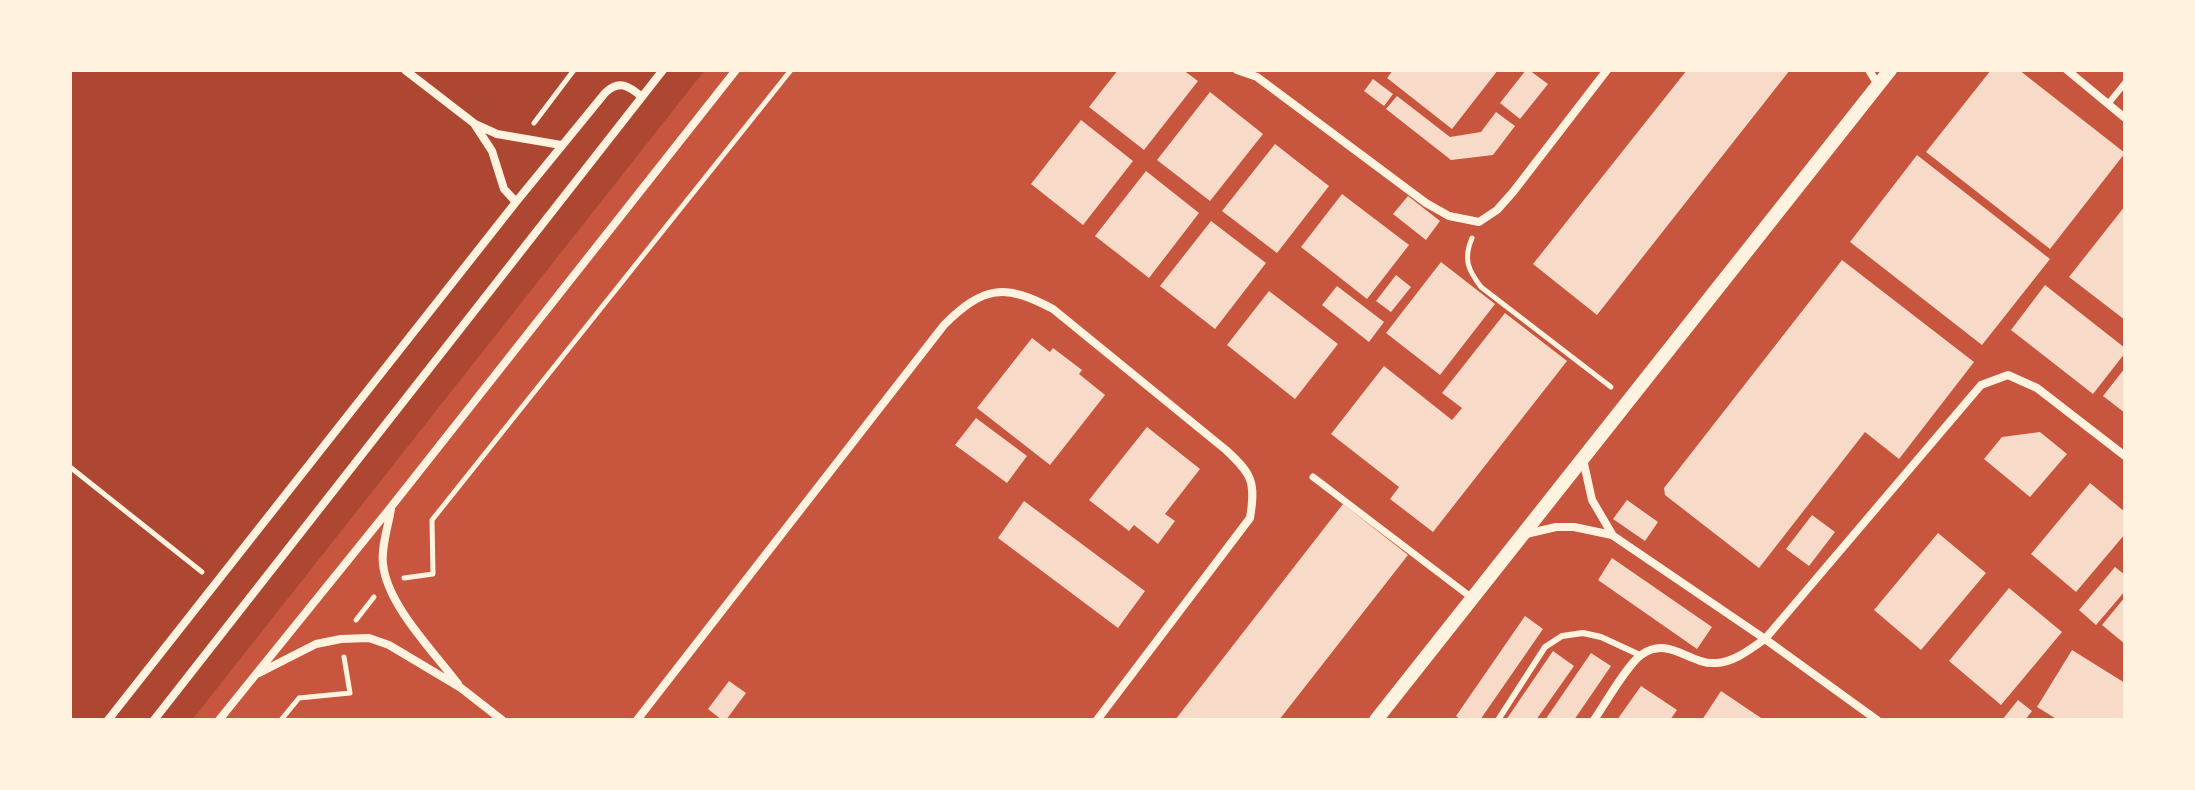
<!DOCTYPE html>
<style>
body{margin:0}
#map{position:relative;width:2195px;height:790px;overflow:hidden;background:#c8553d;font-family:"Public Sans",sans-serif}
canvas{display:block}
.frame{position:absolute;inset:0;border:72px solid #fff3e0;pointer-events:none}
</style>
<div id="map">
<canvas width="2195" height="790"></canvas>
<div class="frame"></div>
</div>
<script>
const ctx = document.querySelector('canvas').getContext('2d');
ctx.lineJoin = 'round';
function paint(path, color) {
  ctx.fillStyle = color;
  ctx.fill(path, 'evenodd');
}
function strokePath(path, color, width, dash) {
  ctx.strokeStyle = color;
  ctx.lineWidth = width;
  ctx.lineCap = dash ? 'butt' : 'round';
  ctx.setLineDash(dash || []);
  ctx.stroke(path);
}
paint(new Path2D(`
 M70 70H705L192 720H70Z`), '#ae4732');
paint(new Path2D(`
 M1118 70H1183L1198 81 1144 150 1089 107Z
 M1393 70H1498L1452 129 1387 78Z
 M1526 70H1529L1548 84 1520 119 1500 103Z
 M1687 70H1790L1597 315 1533 264Z
 M1991 70H2019L2125 153 2050 249 1926 152Z
 M1373 79 1393 94 1384 106 1364 91Z
 M1210 92 1263 134 1210 201 1157 160Z
 M1397 96 1450 137 1481 132 1496 112 1515 126 1493 155 1451 160 1386 109Z
 M1081 120 1133 161 1083 225 1031 184Z
 M1275 144 1329 186 1277 253 1222 211Z
 M1917 155 2050 259 1982 345 1850 242Z
 M1146 171 1199 213 1149 278 1095 236Z
 M1342 194 1409 245 1367 299 1301 247Z
 M1408 196 1440 221 1426 240 1393 214Z
 M2125 206V320L2069 277Z
 M1211 221 1266 263 1215 329 1160 286Z
 M1842 260 1974 362 1899 459 1865 432 1759 568 1665 495 1664 488Z
 M1441 262 1495 304 1440 375 1386 333Z
 M1396 275 1411 287 1391 312 1376 301Z
 M2045 285 2125 348V353L2093 394 2011 330Z
 M1337 286 1384 322 1369 342 1322 305Z
 M1269 291 1338 344 1295 399 1227 345Z
 M1505 313 1567 361 1433 532 1390 499 1399 487 1331 434 1384 366 1452 420 1462 408 1442 393Z
 M1032 338 1050 352 1053 348 1082 370 1079 374 1105 395 1050 465 977 408Z
 M2125 368V413L2103 396Z
 M976 418 1027 456 1007 483 955 445Z
 M1147 427 1200 469 1165 514 1175 521 1158 544 1134 525 1129 531 1089 500Z
 M2040 432 2067 454 2030 497 1984 459 2002 437Z
 M2090 483 2125 512V534L2076 592 2031 554Z
 M1627 500 1658 522 1645 541 1613 519Z
 M1024 501 1145 591 1118 628 998 538Z
 M1343 504 1408 555 1279 720H1175Z
 M1812 515 1835 532 1809 566 1786 549Z
 M1938 533 1986 573 1921 650 1874 610Z
 M1612 558 1712 627 1697 649 1598 580Z
 M2115 567 2125 575V591L2096 625 2079 610Z
 M2009 588 2062 632 2001 705 1949 661Z
 M2125 597V644L2102 625Z
 M1525 616 1543 629 1480 720H1461L1456 716Z
 M2072 650 2125 683V720H2058L2037 707Z
 M1553 651 1574 666 1536 720H1506Z
 M1591 653 1611 666 1574 720H1545Z
 M729 681 746 693 726 720H722L708 709Z
 M1641 686 1677 710 1670 720H1617Z
 M1721 691 1764 720H1702Z
 M2018 700 2032 711 2025 720H2002Z`), '#f7dbc8');
strokePath(new Path2D(`
 M534 123 574 70
 M1472 238C1463 259 1468 270 1481 287L1611 387
 M70 467 202 572
 M404 578 433 574 432 520 791 70
 M356 620 374 597
 M281 720 299 698 350 693 344 657`), '#fff3e0', 5);
strokePath(new Path2D(`
 M2108 104 2125 83
 M1498 720 1545 647 1562 636 1583 633 1601 637 1640 655`), '#fff3e0', 6);
strokePath(new Path2D(`
 M1313 477 1472 598`), '#fff3e0', 7);
strokePath(new Path2D(`
 M405 70 475 124 497 134 561 145
 M1237 70 1257 77 1426 203 1449 216 1479 222 1497 210 1513 192 1607 70
 M1869 70 1878 85
 M2067 70 2125 118
 M475 125 492 151 504 189 516 202
 M1583 459 1592 500 1612 534
 M391 509C388 527 381 547 383 564 387 605 434 652 458 684
 M1526 534 1556 527H1574L1612 535 1765 639 1877 720
 M259 673 316 644 341 639 369 638 389 645 461 688 502 720
 M108 720 516 202 605 93C619 79 629 86 642 97
 M154 720 663 70
 M219 720 391 507 736 70
 M637 720 944 325C983 286 1005 283 1053 309L1226 450C1252 474 1256 482 1250 518L1097 720
 M1594 720C1605 704 1627 665 1641 655 1669 635 1689 665 1716 663 1735 662 1750 649 1765 639L1981 385 2008 375 2037 388 2125 456`), '#fff3e0', 8);
strokePath(new Path2D(`
 M1376 720 1890 70`), '#fff3e0', 14);
</script>
